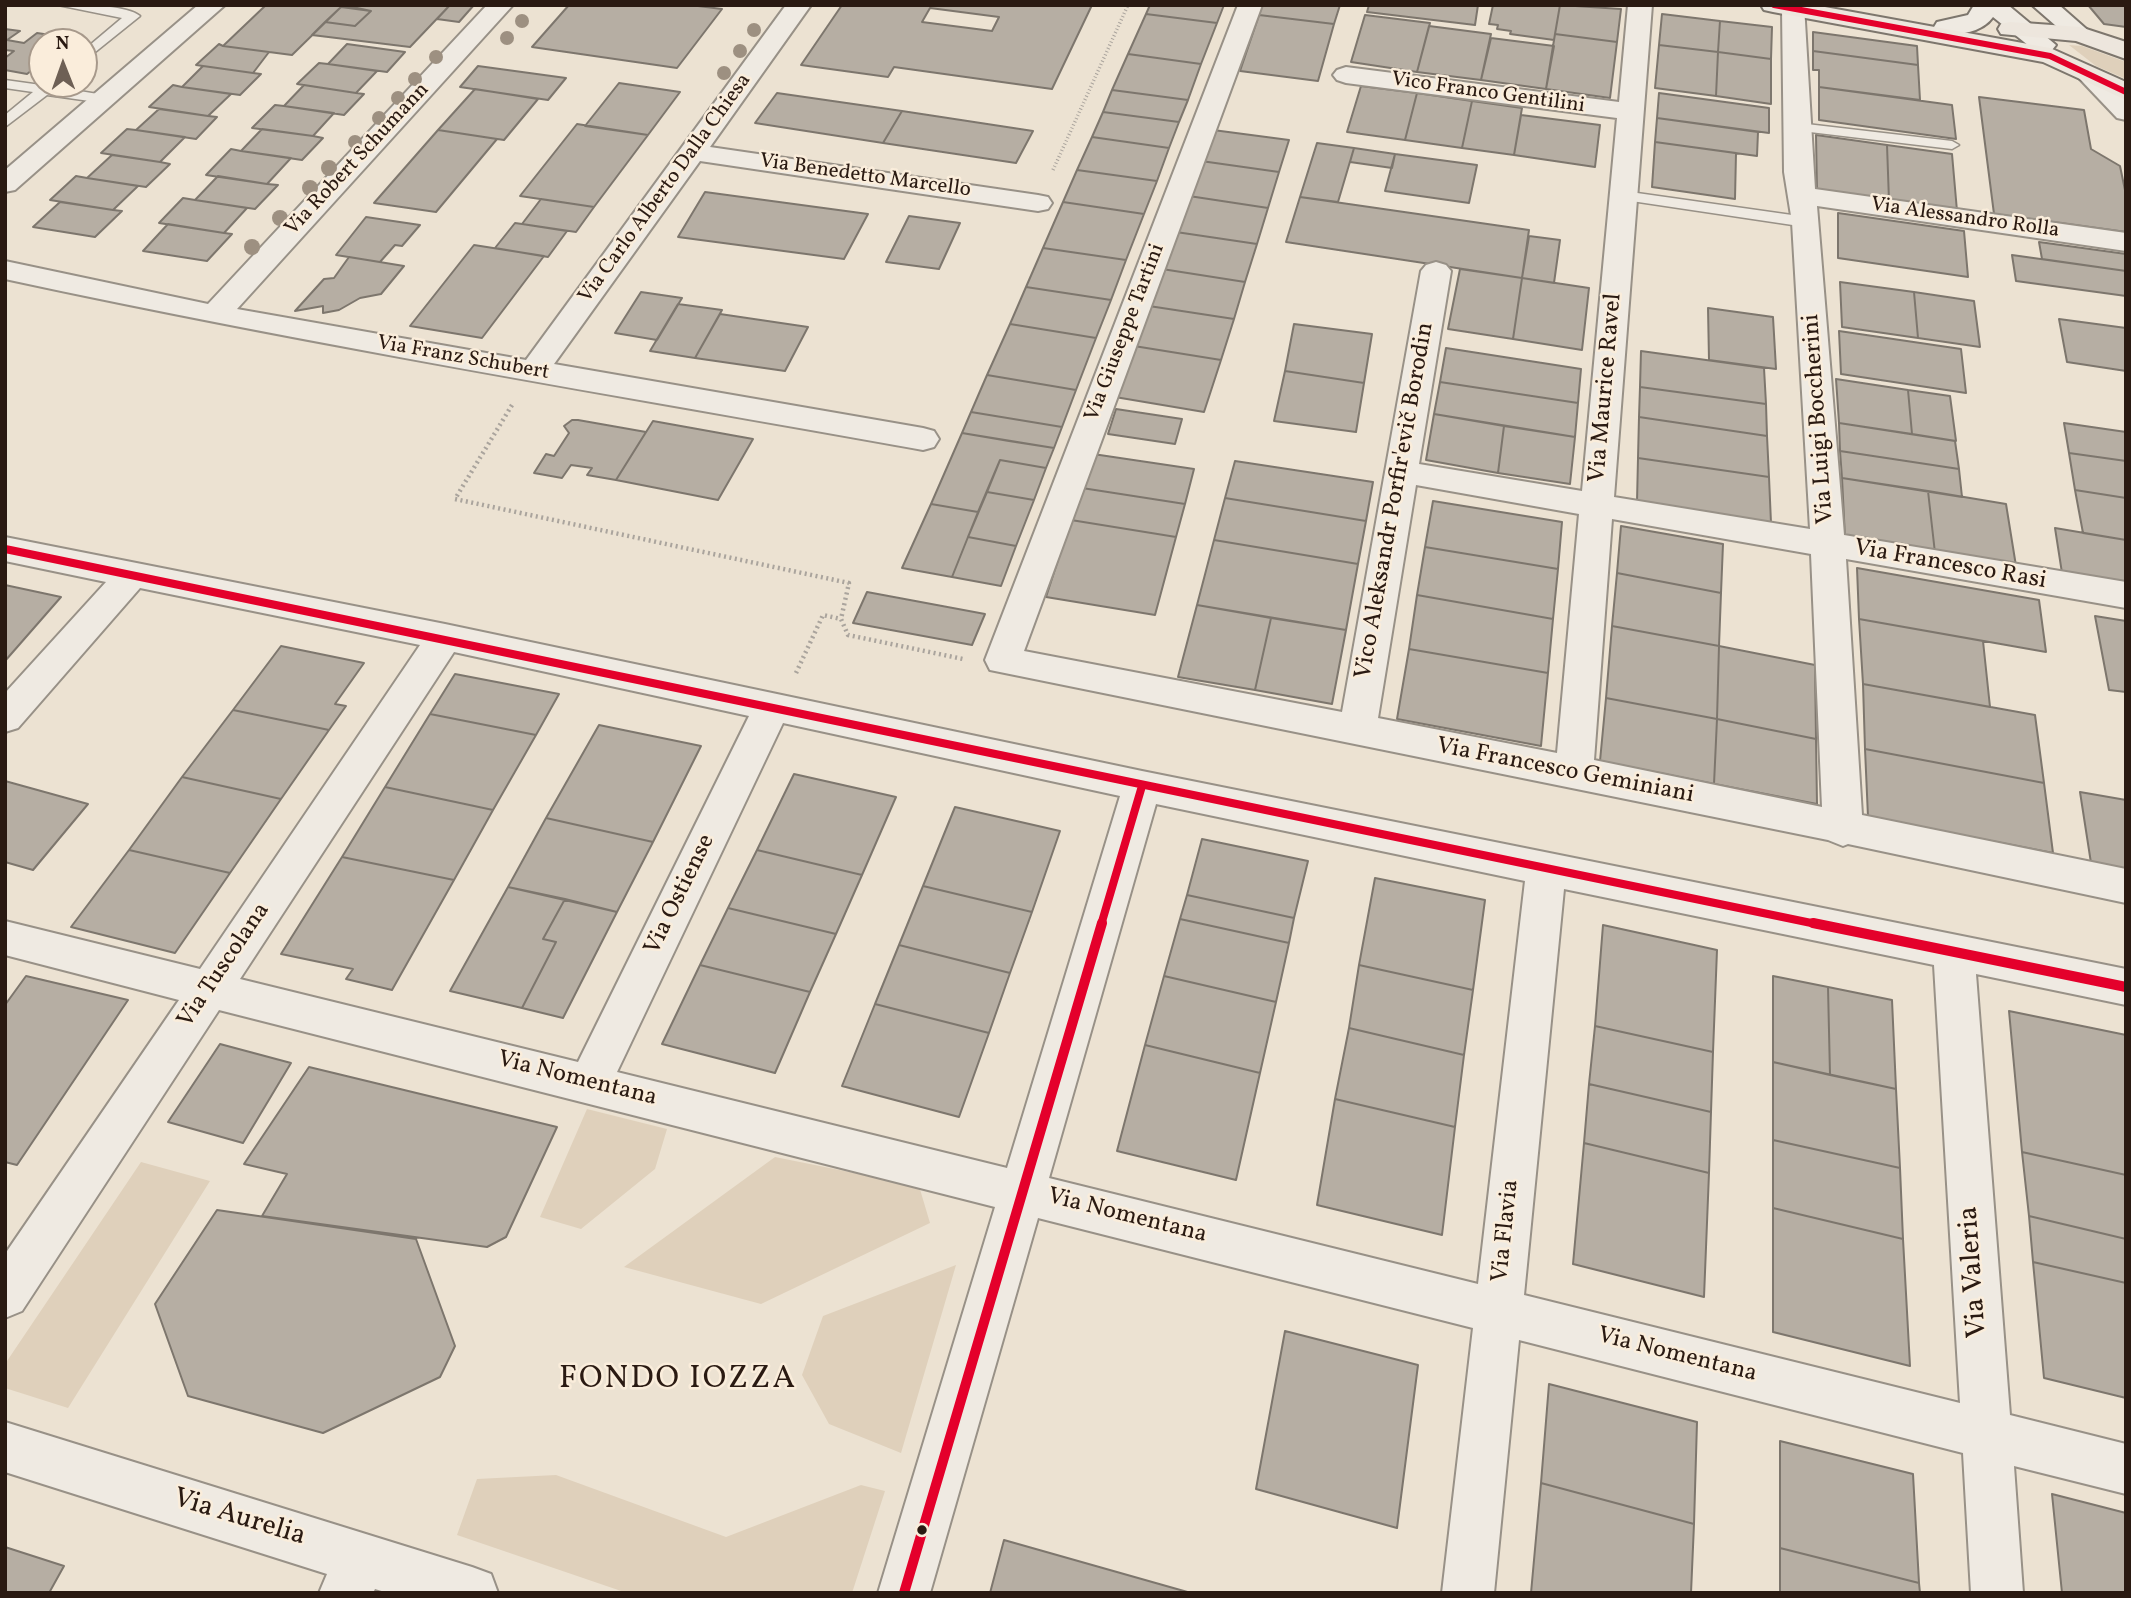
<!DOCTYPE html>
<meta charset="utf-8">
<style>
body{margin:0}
#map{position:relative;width:2131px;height:1598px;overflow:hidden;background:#ece2d2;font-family:Vollkorn,serif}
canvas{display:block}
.frame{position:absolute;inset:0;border:7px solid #2a1a12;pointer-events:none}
.north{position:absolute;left:28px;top:28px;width:70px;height:70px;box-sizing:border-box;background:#faeddb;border:2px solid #a7998b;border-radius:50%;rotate:359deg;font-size:19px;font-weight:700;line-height:28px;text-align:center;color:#2a1a12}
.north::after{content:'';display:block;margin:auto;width:24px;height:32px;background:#6e6055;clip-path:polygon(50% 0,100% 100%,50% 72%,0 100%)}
</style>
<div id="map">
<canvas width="2131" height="1598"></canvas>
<div class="frame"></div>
<div class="north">N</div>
</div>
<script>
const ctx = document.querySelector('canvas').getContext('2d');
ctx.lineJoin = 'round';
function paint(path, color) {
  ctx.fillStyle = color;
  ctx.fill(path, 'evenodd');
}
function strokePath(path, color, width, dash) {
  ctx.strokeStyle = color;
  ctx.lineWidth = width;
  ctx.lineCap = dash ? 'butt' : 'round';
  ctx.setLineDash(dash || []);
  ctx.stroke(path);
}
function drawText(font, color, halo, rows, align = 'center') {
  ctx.font = font + ' Vollkorn,serif';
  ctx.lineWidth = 5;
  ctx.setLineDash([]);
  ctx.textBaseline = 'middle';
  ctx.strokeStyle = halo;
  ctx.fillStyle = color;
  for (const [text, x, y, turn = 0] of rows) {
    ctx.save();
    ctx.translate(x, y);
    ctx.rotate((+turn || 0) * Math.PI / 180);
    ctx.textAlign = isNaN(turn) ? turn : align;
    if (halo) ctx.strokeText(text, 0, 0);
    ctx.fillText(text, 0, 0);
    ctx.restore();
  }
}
paint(new Path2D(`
 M2069 45 2082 46 2126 62V79L2096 66Z
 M587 1109 667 1129 655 1169 581 1229 540 1217Z
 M775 1157 919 1186 930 1223 761 1304 624 1267Z
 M141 1162 210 1181 68 1408 5 1388V1364Z
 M956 1265 901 1453 829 1424 802 1375 823 1316Z
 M556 1475 726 1537 861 1485 885 1491 852 1593H627L457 1535 477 1479Z`), '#dfd0bb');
const building = new Path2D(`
 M266 5H343L292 55 223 46Z
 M343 5H450L410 47 312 35 325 22 355 26 371 11Z
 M450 5H474L459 22 437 19Z
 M569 5H690L722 9 677 68 532 47Z
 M842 5H1092L1052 89 894 67 888 77 801 65ZM930 8 999 17 992 31 922 22Z
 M1150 5H1224L1217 23 1146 14Z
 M1262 5H1340L1334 24 1259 15Z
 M1369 5H1478L1475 25 1367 12Z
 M1493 5H1560L1554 40 1510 34 1511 31 1497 29 1498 25 1489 24Z
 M1560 5 1621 9 1617 42 1555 34Z
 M2088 5H2126V27L2104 24Z
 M341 7 371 11 355 26 325 22Z
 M1146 14 1217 23 1201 64 1128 54Z
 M1662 14 1720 21 1718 52 1659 45Z
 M1259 15 1334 24 1318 81 1240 71Z
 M1365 15 1430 23 1417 72 1351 62Z
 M1720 21 1772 27 1771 59 1718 52Z
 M1429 26 1491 34 1481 80 1417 72Z
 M5 29 20 31 7 40 24 43 37 33 71 38 66 42H42V62L27 74 5 70V58L14 51 5 50Z
 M1813 32 1917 46 1918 65 1813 51Z
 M1555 34 1617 42 1610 98 1546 89Z
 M1491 38 1554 46 1546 89 1481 80Z
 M219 44 223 46 269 52 253 73 196 65Z
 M347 44 405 52 387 72 328 64Z
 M1659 45 1718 52 1716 96 1655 88Z
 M1813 51 1918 65 1920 100 1819 87V70H1813Z
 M1718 52 1771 59V104L1716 96Z
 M1128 54 1201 64 1188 100 1112 90Z
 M319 63 328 64 377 71 356 93 297 84Z
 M203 66 253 73 261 74 240 95 182 87Z
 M478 66 566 78 548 100 460 87Z
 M619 83 680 92 648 135 585 126Z
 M173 85 182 87 231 94 208 116 149 107Z
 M304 85 356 93 364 94 344 115 284 106Z
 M1361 86 1417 93 1405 140 1347 132Z
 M1819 87 1952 105 1956 139 1819 120Z
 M475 89 538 99 504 140 438 130Z
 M1112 90 1188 100 1179 122 1103 112Z
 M777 93 902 111 883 143 755 123Z
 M1417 93 1472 101 1462 148 1405 140Z
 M1659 93 1769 108V133L1657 118Z
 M1979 97 2084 110 2091 149 2120 166 2126 195V232L1994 214Z
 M1472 101 1522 108 1514 155 1462 148Z
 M275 105 284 106 334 113 313 136 252 128Z
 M159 109 208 116 217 117 196 139 136 130Z
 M902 111 1033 131 1016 163 883 143Z
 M1103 112 1179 122 1169 148 1092 137Z
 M1521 115 1600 125 1595 167 1514 155Z
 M1657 118 1758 132 1757 156 1655 142Z
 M577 124 648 135 594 207 520 196Z
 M127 129 136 130 185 137 160 162 101 153Z
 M262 129 313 136 323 138 302 160 241 151Z
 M438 130 497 139 436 212 374 203Z
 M1213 130 1289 140 1279 172 1201 161Z
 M1816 135 1887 145 1889 201 1817 191Z
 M1092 137 1169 148 1157 181 1077 170Z
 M1655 142 1736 153 1735 199 1652 187Z
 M1317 143 1354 148 1338 202 1300 197Z
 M1887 145 1952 154 1957 211 1889 201Z
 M1354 148 1395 154 1392 168 1350 162Z
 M231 149 241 151 291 158 267 184 206 175Z
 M1395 154 1477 165 1469 203 1385 191Z
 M112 155 160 162 170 164 146 187 87 178Z
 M1201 161 1279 172 1268 208 1189 196Z
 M1077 170 1157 181 1144 214 1063 202Z
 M76 176 87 178 138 186 113 210 50 200Z
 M218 176 267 184 278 185 255 209 195 200Z
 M705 192 868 214 844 259 678 237Z
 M1189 196 1268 208 1257 244 1176 232Z
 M1300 197 1529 230 1522 278 1286 242Z
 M183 198 195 200 247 208 224 233 159 223Z
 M541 199 594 207 576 232 522 224Z
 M60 202 113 210 122 211 95 237 33 227Z
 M1063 202 1144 214 1126 260 1043 248Z
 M1838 213 1964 231 1968 277 1838 258Z
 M909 216 960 223 939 269 886 262Z
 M366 217 420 225 402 246 395 245 380 262 336 255Z
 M515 223 522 224 567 231 548 257 495 248Z
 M168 224 224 233 232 234 207 261 143 251Z
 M1176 232 1257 244 1245 282 1162 269Z
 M1529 236 1560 240 1554 283 1522 278Z
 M2039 242 2126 254V271L2042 259Z
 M474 245 544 256 482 338 410 326Z
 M1043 248 1126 260 1111 300 1026 287Z
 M2012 255 2126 271V296L2016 281Z
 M349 257 404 266 381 294 360 298 339 310 323 313V306L295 311 324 279 334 278Z
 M1162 269 1245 282 1234 319 1149 306Z
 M1460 269 1522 278 1513 339 1448 329Z
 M1522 278 1589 288 1582 350 1513 339Z
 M1840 282 1914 292 1918 338 1842 327Z
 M1026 287 1111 300 1096 338 1010 324Z
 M641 292 682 298 657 340 615 333Z
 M1914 292 1974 301 1980 347 1918 338Z
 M678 304 722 310 695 358 650 351Z
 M1149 306 1234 319 1221 360 1134 346Z
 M1708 308 1773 317 1776 369 1709 360Z
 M720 314 808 327 785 371 695 358Z
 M2059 319 2126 328V371L2067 362Z
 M1010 324 1096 338 1076 390 987 375Z
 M1294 324 1372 334 1364 383 1285 371Z
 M1839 331 1961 349 1966 393 1841 374Z
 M1134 346 1221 360 1204 412 1115 397Z
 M1446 348 1581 369 1578 403 1440 382Z
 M1641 351 1764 368 1766 404 1640 387Z
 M1285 371 1364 383 1356 432 1274 421Z
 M987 375 1076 390 1062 427 971 412Z
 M1836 379 1908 390 1912 434 1839 423Z
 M1440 382 1578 403 1575 437 1434 414Z
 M1640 387 1766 404 1767 436 1639 417Z
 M1908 390 1950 396 1956 441 1912 434Z
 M1116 409 1182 419 1175 444 1108 434Z
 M971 412 1062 427 1054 448 962 433Z
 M1434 414 1504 426 1498 473 1426 460Z
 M1639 417 1767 436 1769 477 1638 458Z
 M572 420H578L646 432 616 480 587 475 592 468 571 465 562 478 534 473 546 454 554 456 569 433 564 426Z
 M653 421 753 439 718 500 616 480Z
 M1839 423 1955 441 1959 469 1840 451Z
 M2064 423 2126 432V461L2069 453Z
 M1504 426 1575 437 1570 484 1498 473Z
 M962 433 1009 441 1054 448 1046 468 1000 460 978 512 931 504Z
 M1840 451 1959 469 1962 497 1842 478Z
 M2069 453 2126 461V498L2075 490Z
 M1093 454 1194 469 1185 504 1082 488Z
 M1638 458 1769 477 1771 523 1637 502Z
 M1000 460 1046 468 1034 500 987 492Z
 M1235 461 1373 482 1366 521 1225 498Z
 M1842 478 1928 491 1935 553 1845 538Z
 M1082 488 1185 504 1176 537 1071 520Z
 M2075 490 2126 498V540L2083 533Z
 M1928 491 2006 504 2016 566 1935 553Z
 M987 492 1034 500 1016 546 968 537Z
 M1225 498 1366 521 1358 564 1214 540Z
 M1433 501 1562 522 1558 569 1425 547Z
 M931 504 978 512 952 577 902 568Z
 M1071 520 1176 537 1155 615 1046 597Z
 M1621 526 1723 544 1721 593 1617 573Z
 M2055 528 2126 540V584L2062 573Z
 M968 537 1016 546 1001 586 952 577Z
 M1214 540 1358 564 1346 630 1197 605Z
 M1425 547 1558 569 1553 619 1417 595Z
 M1857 568 2039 600 2046 652 1859 619Z
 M1617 573 1721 593 1719 646 1612 626Z
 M5 585 61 597 5 661Z
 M867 592 985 614 972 645 853 623Z
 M1417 595 1553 619 1548 673 1409 649Z
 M1197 605 1271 618 1255 690 1178 677Z
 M2095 616 2126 621V692L2109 690Z
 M1271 618 1346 630 1332 704 1255 690Z
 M1859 619 1983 641 1990 707 1863 684Z
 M1612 626 1719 646 1717 719 1606 698Z
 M281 646 364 663 335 704 346 706 329 730 233 710Z
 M1719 646 1815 665 1816 739 1717 719Z
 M1409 649 1548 673 1541 746 1397 719Z
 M455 674 559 694 536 735 430 714Z
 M1863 684 2035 715 2044 783 1865 749Z
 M1606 698 1717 719 1714 784 1600 761Z
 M233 710 329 730 281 799 182 777Z
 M430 714 536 735 493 810 385 787Z
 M1717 719 1816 739 1817 804 1714 784Z
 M599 725 701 746 653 842 546 818Z
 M1865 749 2044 783 2053 853 1868 817Z
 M794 774 896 797 862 875 757 850Z
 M182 777 281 799 230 873 129 850Z
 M5 781 88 804 33 870 5 862Z
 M385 787 493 810 454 880 342 857Z
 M2080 792 2126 800V870L2091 863Z
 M955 807 1060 831 1032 912 923 886Z
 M546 818 653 842 617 912 508 887Z
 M1202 839 1308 861 1294 918 1187 895Z
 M129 850 230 873 175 953 71 927Z
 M757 850 862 875 836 934 728 908Z
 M342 857 454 880 392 990 346 979 353 969 281 954Z
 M1375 878 1485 900 1473 990 1359 965Z
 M923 886 1032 912 1010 973 899 945Z
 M508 887 565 899 543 939 556 942 522 1008 450 991Z
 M1187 895 1294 918 1289 943 1180 919Z
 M565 899 617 912 563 1018 522 1008 556 942 543 939Z
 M728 908 836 934 810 992 700 965Z
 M1180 919 1289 943 1276 1002 1164 976Z
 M1603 925 1717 950 1713 1052 1595 1026Z
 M899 945 1010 973 989 1033 875 1004Z
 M700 965 810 992 775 1073 662 1044Z
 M1359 965 1473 990 1464 1055 1349 1028Z
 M26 976 128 1000 17 1165 5 1162V1005Z
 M1164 976 1276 1002 1260 1073 1145 1045Z
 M1773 976 1828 987 1830 1075 1773 1062Z
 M1828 987 1892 1000 1896 1089 1830 1075Z
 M875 1004 989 1033 959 1117 842 1086Z
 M2009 1011 2126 1035V1175L2022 1152Z
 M1595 1026 1713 1052 1711 1112 1589 1084Z
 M1349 1028 1464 1055 1455 1127 1335 1099Z
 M220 1044 291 1063 243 1143 168 1122Z
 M1145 1045 1260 1073 1236 1180 1117 1151Z
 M1773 1062 1896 1089 1900 1168 1773 1140Z
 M309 1067 557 1127 506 1237 487 1247 262 1216 287 1174 244 1164Z
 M1589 1084 1711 1112 1709 1173 1584 1143Z
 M1335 1099 1455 1127 1442 1235 1317 1205Z
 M1773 1140 1900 1168 1903 1239 1773 1208Z
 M1584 1143 1709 1173 1704 1297 1573 1264Z
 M2022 1152 2126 1175V1239L2029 1216Z
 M1773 1208 1903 1239 1910 1366 1773 1332Z
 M217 1210 416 1239 455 1346 440 1377 323 1433 188 1396 155 1304Z
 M2029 1216 2126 1239V1283L2033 1262Z
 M2033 1262 2126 1283V1398L2044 1378Z
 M1285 1331 1418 1365 1397 1528 1256 1489Z
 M1549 1384 1697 1422 1694 1524 1541 1483Z
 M1780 1441 1913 1474 1919 1583 1780 1548Z
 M1541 1483 1694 1524 1691 1593H1531Z
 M2052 1494 2126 1513V1593H2062Z
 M1004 1540 1191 1593H990Z
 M5 1547 64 1566 49 1593H5Z
 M1780 1548 1919 1583 1920 1593H1780Z`);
paint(building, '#b6aea3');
strokePath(building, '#7d766d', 2);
const service = new Path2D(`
 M58 5C77 5 125 4 140 16L84 61V50L122 18Z
 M5 80 41 85 56 84 55 87 104 95 111 99 104 103 47 95 5 127V115L33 92 5 88Z
 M1798 123 1952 141 1959 145 1952 149 1793 130V124Z
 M1623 191 1806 217 1814 222 1806 227 1618 199 1615 196Z`);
const minor = new Path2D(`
 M198 5H225L15 190 5 192V170Z
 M487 5H513L237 309 526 360 786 5H811L710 147 1038 195 1048 197 1052 203 1048 209 1038 211 700 161 554 364 923 428 934 431 939 439 934 447 923 450C616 395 310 345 5 279V261L208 304Z
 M1238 5H1262L1024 651 1342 712 1421 271 1426 265 1436 262 1446 265 1451 271 1419 464 1582 491 1617 118 1346 83 1337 80 1333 75 1337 70 1346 67 1619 102 1628 5H1652L1614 497 1810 529 1792 222 1784 172 1782 9 1784 5H1804L1815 189 2126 233V251L1817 206 1844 535 2126 582V608L1846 559 1862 815 2126 869V903L1848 844 1843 846 1828 840 990 670 985 660ZM1416 485 1579 514 1557 753 1378 718ZM1612 519 1811 554 1822 807 1594 760Z
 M5 537 445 624 1142 771 2126 969V1005L1976 974 2010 1415 2126 1444V1494L2014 1466 2023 1593H1971L1963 1453 1519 1340 1494 1593H1442L1473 1328 1038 1218 930 1593H878L995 1207 219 1010 22 1311 5 1318V1254L179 1000 5 955V921L200 969 420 645 140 588 18 728 5 732V693L106 582 5 561ZM454 652 749 716 578 1062 240 979ZM783 723 1120 796 1007 1168 617 1072ZM1156 804 1525 881 1478 1284 1049 1178ZM1564 889 1934 965 1960 1403 1524 1295Z
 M5 1422 472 1567 491 1574 498 1593H388L375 1589 373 1593H319L327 1574 5 1472Z`);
const tertiary = new Path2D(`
 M2092 70 2101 73 2126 97V120L2117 118 2079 78 2083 73Z`);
const secondary = new Path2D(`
 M1974 5H2008L2056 45 2052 50H2034L1993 17C1982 33 1955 37 1937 32L1934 27 1937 22 1968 15Z
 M2032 5H2059L2092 34 2089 39H2071Z`);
const primary = new Path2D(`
 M1761 5H1814L2050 48 2126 82V100L2043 62 1773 12 1764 10Z
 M2010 22 2080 27 2126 42V59L2076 41 2001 34 1998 29 2001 24Z`);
strokePath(service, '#989187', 3);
strokePath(minor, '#989187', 4);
strokePath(tertiary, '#989187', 4);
strokePath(secondary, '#7d766d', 4);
strokePath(primary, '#7d766d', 4);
strokePath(new Path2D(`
 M1053 170 1128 5`), '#aaa49d', 3.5, [1, 2.5]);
strokePath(new Path2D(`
 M512 405 455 499 849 583 841 619 848 635 963 659
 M796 673 823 615 841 619`), '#aaa49d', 4.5, [2, 3.5]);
paint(service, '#efeae2');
paint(minor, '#efeae2');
paint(tertiary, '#efeae2');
paint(secondary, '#efeae2');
paint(primary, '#ede6dd');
strokePath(new Path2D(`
 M1774 5 2050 56 2126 92`), '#e4002b', 6);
strokePath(new Path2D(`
 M5 549C611 670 1215 801 1821 925
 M1101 925 1142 786`), '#e4002b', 8);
strokePath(new Path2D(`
 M1813 923 2126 987
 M904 1593 1102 923`), '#e4002b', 10);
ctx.fillStyle = '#9d9081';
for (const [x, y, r] of [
 [522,21,7],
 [754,30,7],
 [507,38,7],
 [740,51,7],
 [436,57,7],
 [724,73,7],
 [415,79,7],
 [398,98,7],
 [379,118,7],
 [355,142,7],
 [329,168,8],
 [310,188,8],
 [280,218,8],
 [252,247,8]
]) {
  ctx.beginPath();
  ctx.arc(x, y, r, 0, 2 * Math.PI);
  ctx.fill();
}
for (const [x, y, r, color] of [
 [922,1530,6,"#2a1a12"]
]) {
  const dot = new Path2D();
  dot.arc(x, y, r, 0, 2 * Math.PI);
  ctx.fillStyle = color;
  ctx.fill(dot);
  strokePath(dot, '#faeddb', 2.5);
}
drawText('21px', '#2a1a12', '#faeddb', [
 ["Vico Franco Gentilini",1488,94,8],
 ["Via Robert Schumann",358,160,-47],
 ["Via Benedetto Marcello",865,177,8],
 ["Via Carlo Alberto Dalla Chiesa",666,189,-54],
 ["Via Alessandro Rolla",1965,219,8],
 ["Via Giuseppe Tartini",1126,333,-69],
 ["Via Franz Schubert",463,359,10]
]);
drawText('24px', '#2a1a12', '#faeddb', [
 ["Via Maurice Ravel",1607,388,-85],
 ["Via Luigi Boccherini",1820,419,-94],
 ["Vico Aleksandr Porfir'evič Borodin",1396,501,-80],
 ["Via Francesco Rasi",1950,566,10],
 ["Via Francesco Geminiani",1565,772,11],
 ["Via Ostiense",681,895,-64],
 ["Via Tuscolana",225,966,-56],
 ["Via Nomentana",577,1080,14],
 ["Via Nomentana",1127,1217,14],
 ["Via Flavia",1507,1231,-84],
 ["Via Nomentana",1677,1356,14]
]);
drawText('28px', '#2a1a12', '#faeddb', [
 ["Via Valeria",1975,1272,-94],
 ["Via Aurelia",239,1519,17]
]);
ctx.letterSpacing = '2px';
drawText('32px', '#2a1a12', '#faeddb', [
 ["FONDO IOZZA",678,1381]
]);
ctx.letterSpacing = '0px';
</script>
